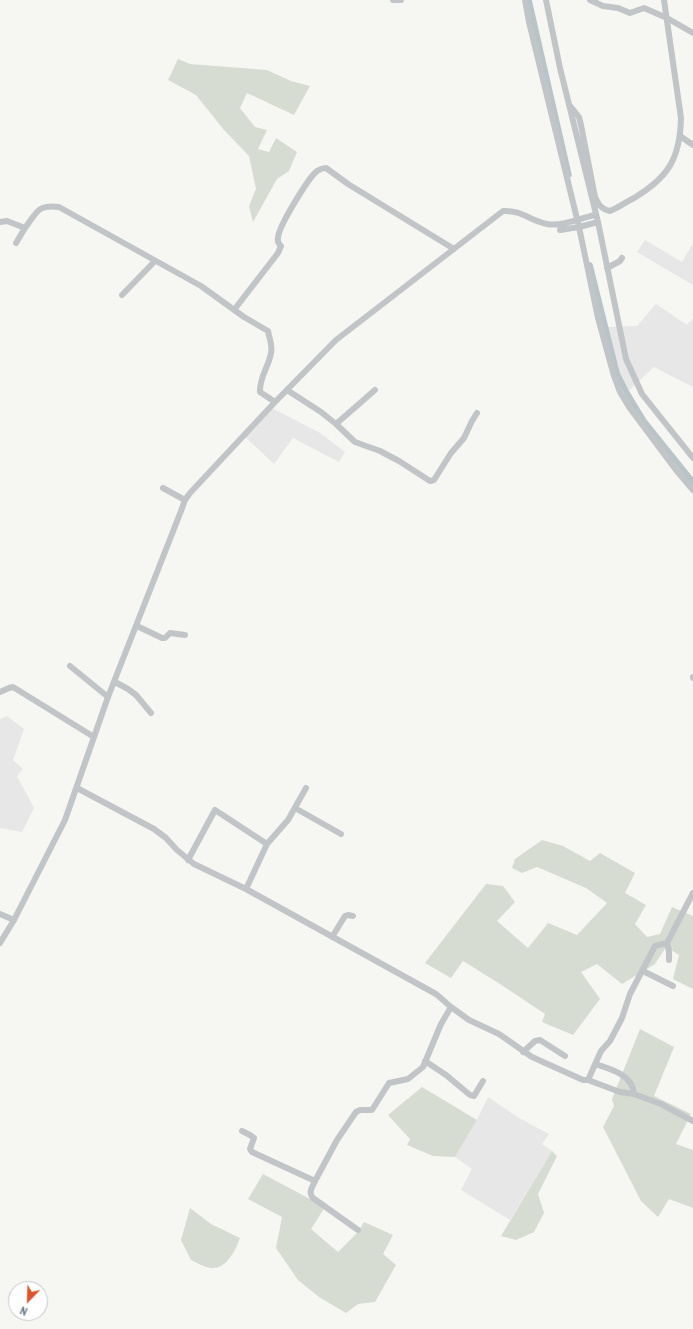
<!DOCTYPE html>
<style>
body{margin:0}
#map{position:relative;width:693px;height:1329px;overflow:hidden;background:#f6f6f2;font-family:"Archivo Narrow",sans-serif}
canvas{display:block}
.north{position:absolute;left:8px;top:1281px;width:40px;height:40px;box-sizing:border-box;background:#fff;border:1px solid #c2c8cd;border-radius:50%;rotate:203deg;font-size:11px;font-weight:700;line-height:16px;text-align:center;color:#667682}
.north::after{content:'';display:block;margin:auto;width:14px;height:18px;background:#da552e;clip-path:polygon(50% 0,100% 100%,50% 72%,0 100%)}
</style>
<div id="map">
<canvas width="693" height="1329"></canvas>
<div class="north">N</div>
</div>
<script>
const ctx = document.querySelector('canvas').getContext('2d');
ctx.lineJoin = 'round';
function paint(path, color) {
  ctx.fillStyle = color;
  ctx.fill(path, 'evenodd');
}
function strokePath(path, color, width, dash) {
  ctx.strokeStyle = color;
  ctx.lineWidth = width;
  ctx.lineCap = dash ? 'butt' : 'round';
  ctx.setLineDash(dash || []);
  ctx.stroke(path);
}
paint(new Path2D(`
 M645 240 682 262 693 243V285L637 252Z
 M656 304 687 325 693 318V387L654 367 629 390 612 357 605 327 637 326Z
 M268 406 320 433 345 452 339 462 293 438 274 464 242 434Z
 M7 716 24 729 13 760 23 769 17 776 34 808 22 832 0 828V719Z
 M488 1097 519 1118 549 1134 542 1144 552 1151 510 1220 461 1190 472 1169 455 1157 477 1120Z`), '#e6e7e6');
paint(new Path2D(`
 M178 59 190 64 267 70 291 81 310 86 294 115 247 93 240 108 255 127 267 130 258 149 269 152 276 138 297 152 289 171 277 179 253 222 249 206 256 189 249 156 224 130 196 95 168 80Z
 M542 840 563 846 590 861 600 853 635 873 625 893 646 905 635 924 647 937 660 934 672 907 693 916V989L673 979 679 955 666 947 655 964 622 984 597 964 581 972 600 999 573 1035 542 1022 545 1014 500 984 463 961 451 978 425 963 486 884 503 886 515 902 497 921 528 948 548 923 577 935 607 903 586 888 537 867 522 873 512 868 515 859Z
 M640 1029 674 1047 654 1096 691 1114 676 1144 693 1150V1208L669 1199 658 1217 641 1201 603 1127 614 1106 612 1099Z
 M422 1087 477 1120 455 1157 433 1156 407 1145 410 1139 388 1115Z
 M552 1151 557 1156 538 1194 544 1213 534 1232 516 1240 501 1236Z
 M263 1174 325 1207 311 1229 338 1252 358 1232 364 1222 393 1235 383 1254 396 1265 375 1302 358 1304 346 1313 319 1297 298 1280 276 1248 282 1217 248 1199Z
 M190 1208 211 1224 240 1238C236 1249 227 1269 212 1268 206 1268 197 1263 191 1260L181 1240Z`), '#d7dcd3');
strokePath(new Path2D(`
 M529 0 569 175
 M590 265 617 373 627 393 644 421 693 482`), '#b9c4c8', 5.5);
strokePath(new Path2D(`
 M393 0H401
 M525 0 529 22 579 227 598 318 614 376 620 392 629 407 676 470 693 490
 M546 0 560 68 598 222 626 359 642 394 693 458
 M590 0 603 6 618 8 630 13 644 8 667 18 693 33
 M571 107 579 117 581 125 595 197C599 205 601 209 610 211 618 208 626 202 634 198 669 177 680 158 681 118L664 0
 M680 136 693 145
 M0 222 7 221 25 228C37 212 38 204 59 207L201 286 244 317 268 331C269 338 273 345 271 353 269 366 259 378 260 392L275 402
 M560 230 579 227 598 222
 M16 243 25 228
 M607 268 620 261 622 258
 M122 295 155 261
 M234 310 278 253 281 246C279 244 277 241 278 238 278 227 309 177 317 171 320 169 322 168 326 168L348 184 454 249
 M287 390 321 412 336 424 355 442 380 451 399 461 430 481 434 480 451 453 464 438 472 421 477 413
 M336 424 375 390
 M163 488 185 500
 M137 626 162 638H165L170 633 185 635
 M70 666 108 697
 M693 678V677
 M115 682 128 689 136 695 151 713
 M0 692 9 688 13 687 94 737
 M77 788 154 829 166 838 177 850 194 864 246 889 436 994 451 1007 469 1020 499 1034 532 1057 583 1080H588L601 1051 610 1041 622 1018 630 994 655 946 658 945 667 943 693 893
 M295 808 341 834
 M188 860 215 810 267 844
 M246 889 267 844 288 820 306 788
 M0 914 14 920
 M332 937 345 916 348 915 353 916
 M0 943 14 920 65 820 108 697 181 511 185 500 190 493 275 402 336 340 503 211C522 210 530 221 547 224 561 227 581 218 595 215
 M667 943 669 951V960
 M643 971 673 986
 M523 1052 535 1041 540 1040 565 1056
 M425 1061 446 1075 470 1095 474 1096 483 1081
 M595 1064C611 1069 633 1075 634 1094
 M588 1080 620 1092 634 1094 661 1104 693 1121
 M242 1131 250 1135 254 1138 250 1149 252 1152 315 1181 337 1140 356 1112 360 1110H372L389 1083 408 1079 423 1067 441 1024 451 1007
 M315 1181C312 1188 308 1192 313 1198L358 1230`), '#c1c5c8', 6);
</script>
